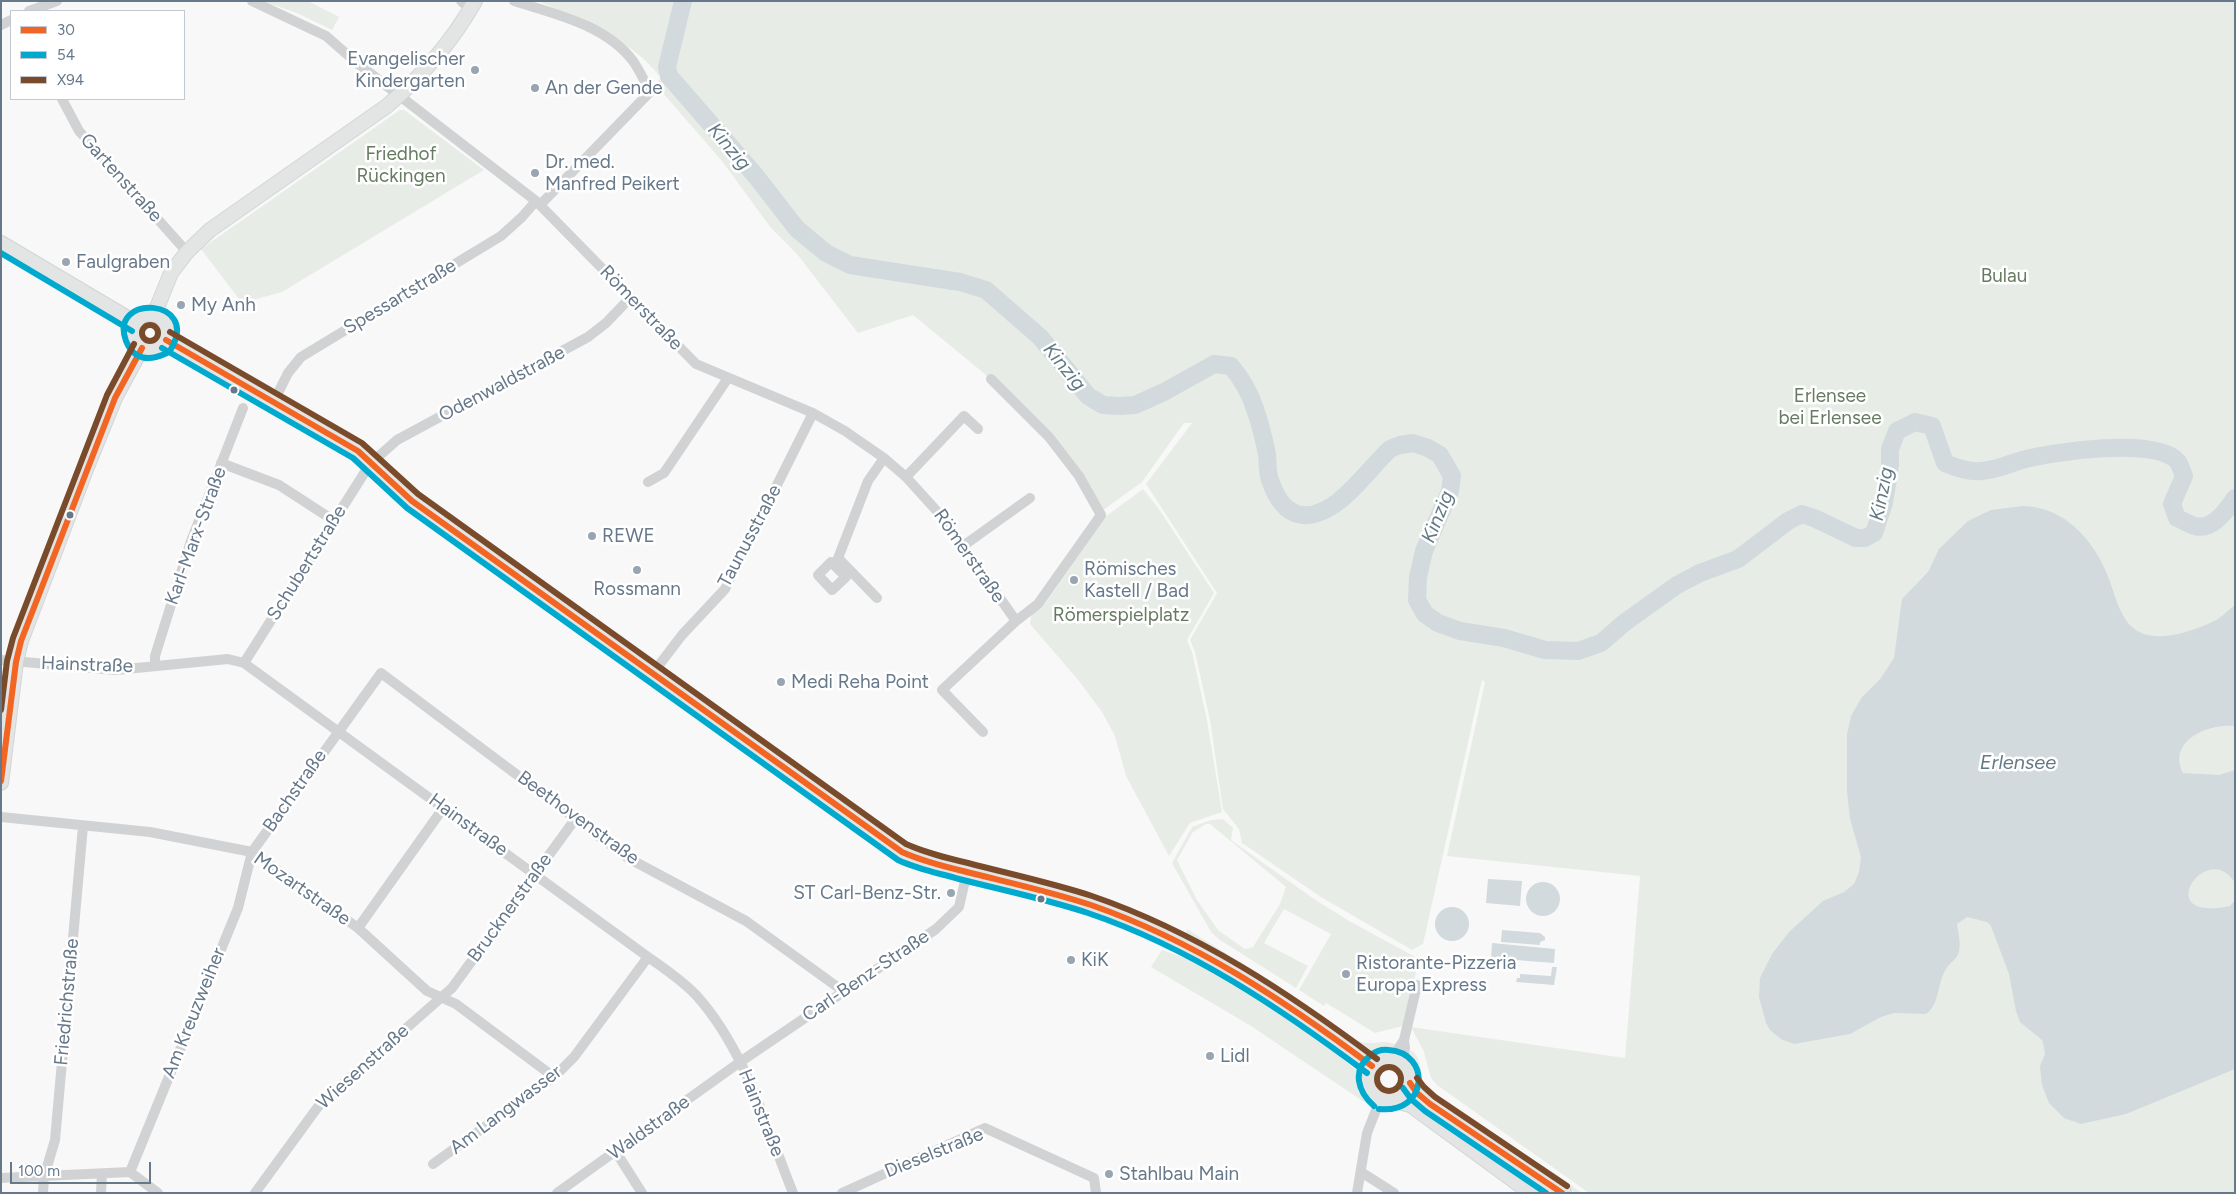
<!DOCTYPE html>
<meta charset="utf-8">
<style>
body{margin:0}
#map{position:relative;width:2236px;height:1194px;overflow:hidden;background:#f8f8f8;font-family:Figtree,sans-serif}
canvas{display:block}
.frame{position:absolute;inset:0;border:2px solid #66788a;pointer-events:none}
.legend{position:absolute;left:10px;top:10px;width:175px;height:90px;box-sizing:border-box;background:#fff;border:1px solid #c2c9d0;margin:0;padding:6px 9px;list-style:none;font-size:15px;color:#66788a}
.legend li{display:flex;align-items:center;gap:10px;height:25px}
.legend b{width:25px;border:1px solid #c2c9d0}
.scale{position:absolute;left:10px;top:1162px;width:141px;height:22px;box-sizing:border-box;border:2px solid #66788a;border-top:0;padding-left:6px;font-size:15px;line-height:18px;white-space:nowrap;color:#66788a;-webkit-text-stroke:4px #fff;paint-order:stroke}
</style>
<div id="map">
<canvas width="2236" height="1194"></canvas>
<div class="frame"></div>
<ul class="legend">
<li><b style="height:6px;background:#f26522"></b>30</li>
<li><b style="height:6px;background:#00a9ce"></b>54</li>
<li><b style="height:6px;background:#7a4b2a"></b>X94</li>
</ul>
<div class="scale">100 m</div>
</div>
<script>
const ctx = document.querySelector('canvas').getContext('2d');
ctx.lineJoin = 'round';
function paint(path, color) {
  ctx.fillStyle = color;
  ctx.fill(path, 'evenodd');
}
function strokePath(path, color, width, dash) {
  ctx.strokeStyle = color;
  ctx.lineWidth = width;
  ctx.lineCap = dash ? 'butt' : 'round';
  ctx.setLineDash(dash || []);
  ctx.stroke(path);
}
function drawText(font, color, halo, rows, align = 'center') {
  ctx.font = font + ' Figtree,sans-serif';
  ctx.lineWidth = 5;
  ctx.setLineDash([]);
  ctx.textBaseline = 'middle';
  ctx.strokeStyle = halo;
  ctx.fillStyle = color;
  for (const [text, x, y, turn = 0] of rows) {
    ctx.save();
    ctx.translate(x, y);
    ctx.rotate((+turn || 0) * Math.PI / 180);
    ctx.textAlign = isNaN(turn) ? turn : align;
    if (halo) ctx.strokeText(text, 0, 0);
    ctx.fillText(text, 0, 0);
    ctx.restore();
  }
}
paint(new Path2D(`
 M262 1H308L339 17 332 30 297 13Z
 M539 1H2235V1193H1589L1437 1085 1431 1078 1424 1052 1411 1027 1625 1058 1640 876 1447 856 1485 682 1482 680 1423 944 1412 950 1321 897 1242 843 1239 829 1223 809 1210 720 1195 652 1190 640 1217 593 1146 484 1192 423H1184L1142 482 1102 511 1025 407 913 315 858 333 797 254 771 228 722 161 655 84 661 78C631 38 582 22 539 1Z
 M400 110H404L484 170 282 292 242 303 201 249Z
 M1143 489 1159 509 1214 593 1187 640 1192 652 1207 720 1222 812 1190 823 1169 856 1126 776 1115 736 1102 712 1079 681 1030 624 1031 615 1045 604 1105 517Z
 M1223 819 1233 828 1231 840 1317 901 1351 922 1419 959 1403 1026 1375 1033 1326 1003 1324 1006 1299 990 1331 934 1284 909 1264 943 1308 966 1296 988 1220 940 1211 932 1172 863 1192 827 1211 820ZM1206 824H1210L1286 887 1280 904 1253 947 1245 949 1218 930 1197 900 1177 860 1193 832Z
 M1187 929 1270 981 1357 1040C1371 1048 1384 1037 1396 1045L1394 1049 1378 1056 1371 1055 1309 1011 1186 933Z
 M1162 950 1193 961 1261 1000 1328 1047 1356 1070 1365 1096 1364 1102 1251 1026 1151 967Z
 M1411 1050C1424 1059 1418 1075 1426 1087L1582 1193H1575L1413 1084C1412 1072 1404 1061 1411 1050Z`), '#e8ece6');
paint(new Path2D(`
 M2023 506C2064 507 2092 538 2107 574 2113 588 2116 604 2124 617 2141 648 2183 635 2210 623 2219 620 2227 611 2235 605V726C2208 723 2167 741 2183 773L2219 775 2235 770V883C2208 837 2148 923 2230 906L2235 900V1069L2126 1114 2081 1124 2064 1118 2049 1103 2042 1085 2040 1066 2045 1054 2044 1047 2042 1040 2020 1022 2016 1011 2009 974 1991 926 1987 922 1967 917 1957 924C1958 932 1961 942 1959 951 1958 959 1950 962 1946 969 1937 983 1940 1004 1926 1014L1894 1013 1881 1017 1850 1034 1794 1044 1781 1039 1770 1030 1766 1023 1759 997 1760 978 1772 954 1789 932 1823 901 1844 892 1854 884 1859 872 1861 857 1850 819 1847 791V735L1851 716 1862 697 1881 678 1894 658 1902 599 1928 572 1939 549 1968 521 1991 510Z
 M1488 879 1522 881 1520 906 1486 903Z
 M1526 899a17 17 0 1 1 34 0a17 17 0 1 1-34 0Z
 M1435 924a17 17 0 1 1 34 0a17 17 0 1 1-34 0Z
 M1502 930 1540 933 1545 937V940L1540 942V945L1501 942Z
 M1492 943 1555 949 1554 963 1491 958Z
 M1552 967H1557L1554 985 1516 982 1517 978H1520V974L1551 976Z`), '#d2dadd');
strokePath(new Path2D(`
 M683 1 667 67 669 76 755 175 797 229 826 253 850 265 960 282 986 290 1040 337 1088 396 1103 405 1118 406 1135 405 1164 392 1214 364 1231 366C1242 379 1250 393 1255 409 1260 423 1264 439 1267 454 1268 462 1267 472 1270 480 1283 519 1308 525 1339 501 1358 486 1373 465 1390 449L1400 445 1413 443 1428 448 1440 455 1452 476 1450 491 1424 551 1418 577 1417 600 1425 614 1438 623 1460 631 1504 638 1545 650 1578 651 1601 643 1624 623 1677 585 1700 573 1738 559 1788 521 1802 514 1814 518 1856 538H1865L1874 533 1884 503 1890 465V449L1897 431 1915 422 1932 426 1945 463C1956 468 1969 472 1982 471 1996 470 2009 464 2022 460 2050 452 2158 436 2178 462 2180 465 2182 471 2184 476L2172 504 2177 518C2183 520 2189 525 2195 526 2212 531 2226 511 2235 498`), '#d2dadd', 18);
const secondary = new Path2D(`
 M1 243 136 323
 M132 332a18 18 0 1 1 36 0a18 18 0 1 1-36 0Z
 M154 315 171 273 187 252 210 230 387 106C422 76 452 42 475 1
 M166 340 358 451 412 501 902 852C920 861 937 864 956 869 1001 881 1047 890 1091 905 1195 940 1286 1000 1372 1066
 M1 783 16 662 21 641 87 467 115 398 142 348
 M1368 1080a21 21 0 1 1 42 0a21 21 0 1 1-42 0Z`);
const highway = new Path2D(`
 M1410 1083 1417 1093 1430 1104 1562 1193
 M1397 1100 1411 1103 1534 1193`);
strokePath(secondary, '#d3d5d7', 16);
strokePath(highway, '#d3d5d6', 20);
strokePath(new Path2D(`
 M252 1 326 36 357 63 536 201 696 364 813 413 845 431 884 458 906 477 945 520 1016 621
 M461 1 471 9
 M514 1C555 14 606 25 633 61 640 71 645 82 650 92L540 205
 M29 11 57 1
 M1 25 11 20
 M62 99 79 131 187 252
 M274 401 288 373 301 357 501 236 522 217 536 201
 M221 463 279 485 333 520
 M906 477 964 416 978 429
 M648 482 664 473 728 378
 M963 546 1030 498
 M838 558 877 598
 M831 562 846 577 832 590 818 575Z
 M835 566 868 481 884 458
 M1 660 116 670 228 659 244 663 648 957C664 968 682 980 696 995 745 1049 766 1126 793 1193
 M244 663 370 464 397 440 588 337 606 323 630 298
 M155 666V656L191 541 243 408
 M653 673 682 635 725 589 813 413
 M983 732 942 690 1016 621 1038 604 1101 515 1079 476 1049 437 991 379
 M1 817 150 832 252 852 358 928 427 991 456 1004 554 1077
 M358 928 444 807
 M1392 1058 1404 1040
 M1402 1063 1405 1048 1404 1040 1417 985
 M616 1152 642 1193
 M433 1164 554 1077 574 1057 648 957
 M130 1172 238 908 252 852 381 673 628 858 746 921 843 991
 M1361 1172 1394 1193
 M1 1178 130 1172 158 1193
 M43 1193 44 1177 55 1140 83 826
 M101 1193 102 1174
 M255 1193 320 1104 452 988 576 818
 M557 1193 740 1062 936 929 959 907 967 872
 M842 1193 985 1128 1094 1178 1096 1193
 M1357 1193 1367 1133 1380 1100`), '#d1d2d3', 10);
strokePath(secondary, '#e3e4e4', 14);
strokePath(highway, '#e3e4e4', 18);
strokePath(new Path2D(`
 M166 340 358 451 412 501 902 852C922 861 942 866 963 871 1006 882 1049 891 1091 905 1195 941 1285 1001 1372 1066
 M1 781 16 662 21 641 115 398 142 348
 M1410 1083 1417 1093 1430 1104 1562 1193`), '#f26522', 6);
strokePath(new Path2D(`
 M1 253 132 331
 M162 348 353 458 407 508 898 860C917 869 938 873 959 879 1002 890 1046 899 1088 913 1191 948 1280 1008 1367 1073
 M167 353C150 361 134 361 126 341 108 293 201 298 171 349
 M1403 1088 1411 1099 1425 1111 1546 1193
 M1374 1106C1358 1092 1351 1070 1371 1055 1376 1051 1383 1049 1389 1050 1431 1053 1429 1114 1379 1109`), '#00a9ce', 6);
strokePath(new Path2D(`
 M142 333a8 8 0 1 1 16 0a8 8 0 1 1-16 0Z
 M170 332 362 443 418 494 906 844C926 853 947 858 968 863 1010 874 1052 883 1092 896 1197 932 1289 993 1377 1059
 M1 710 7 661 13 638 107 395 134 344
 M1377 1079a12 12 0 1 1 24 0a12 12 0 1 1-24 0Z
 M1417 1078 1424 1087 1435 1097 1567 1186`), '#7a4b2a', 6);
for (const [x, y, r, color] of [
 [475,70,5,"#99a5b0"],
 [535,88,5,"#99a5b0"],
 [535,173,5,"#99a5b0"],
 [66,262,5,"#99a5b0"],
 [181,305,5,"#99a5b0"],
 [234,390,4.5,"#66788a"],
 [70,515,4.5,"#66788a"],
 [592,536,5,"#99a5b0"],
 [637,570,5,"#99a5b0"],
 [1074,580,5,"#99a5b0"],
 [781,682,5,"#99a5b0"],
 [951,893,5,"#99a5b0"],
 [1041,899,4.5,"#66788a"],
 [1071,960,5,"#99a5b0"],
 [1346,974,5,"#99a5b0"],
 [1210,1056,5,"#99a5b0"],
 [1109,1174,5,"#99a5b0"]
]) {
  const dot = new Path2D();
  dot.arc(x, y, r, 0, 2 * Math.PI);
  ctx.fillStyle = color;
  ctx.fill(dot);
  strokePath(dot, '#fff', 2);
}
drawText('19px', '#66788a', '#fff', [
 ["Evangelischer",465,59,"right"],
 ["Kindergarten",465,81,"right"],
 ["An der Gende",545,88],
 ["Dr. med.",545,162],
 ["Manfred Peikert",545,184],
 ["Faulgraben",76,262],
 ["My Anh",191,305],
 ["REWE",602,536],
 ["Römisches",1084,569],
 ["Kastell / Bad",1084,591],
 ["Rossmann",637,589,"center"],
 ["Medi Reha Point",791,682],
 ["ST Carl-Benz-Str.",941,893,"right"],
 ["KiK",1081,960],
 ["Ristorante-Pizzeria",1356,963],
 ["Europa Express",1356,985],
 ["Lidl",1220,1056],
 ["Stahlbau Main",1119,1174]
], 'left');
drawText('19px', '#667b61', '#fff', [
 ["Friedhof",401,154],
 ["Rückingen",401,176],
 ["Bulau",2004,276],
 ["Erlensee",1830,396],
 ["bei Erlensee",1830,418],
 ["Römerspielplatz",1121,615]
]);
drawText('19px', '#66788a', '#fff', [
 ["Gartenstraße",121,178,48],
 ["Spessartstraße",400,297,-31],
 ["Römerstraße",641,308,46],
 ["Odenwaldstraße",502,384,-28],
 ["Karl-Marx-Straße",196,536,-70],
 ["Taunusstraße",750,536,-62],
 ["Römerstraße",969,556,55],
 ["Schubertstraße",307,563,-58],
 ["Hainstraße",87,665,2],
 ["Bachstraße",295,791,-55],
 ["Beethovenstraße",578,818,36],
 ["Hainstraße",468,825,36],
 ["Mozartstraße",302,889,35],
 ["Brucknerstraße",510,908,-54],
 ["Carl-Benz-Straße",866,976,-34],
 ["Friedrichstraße",67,1002,-85],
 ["Am Kreuzweiher",194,1013,-68],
 ["Wiesenstraße",363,1067,-42],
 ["Am Langwasser",506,1110,-37],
 ["Hainstraße",761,1113,68],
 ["Waldstraße",649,1128,-36],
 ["Dieselstraße",934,1153,-22]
]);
drawText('italic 20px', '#627a85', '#fff', [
 ["Kinzig",729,147,50],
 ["Kinzig",1064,367,51],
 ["Kinzig",1882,494,-79],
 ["Kinzig",1438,517,-68],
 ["Erlensee",2018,763]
]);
</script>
